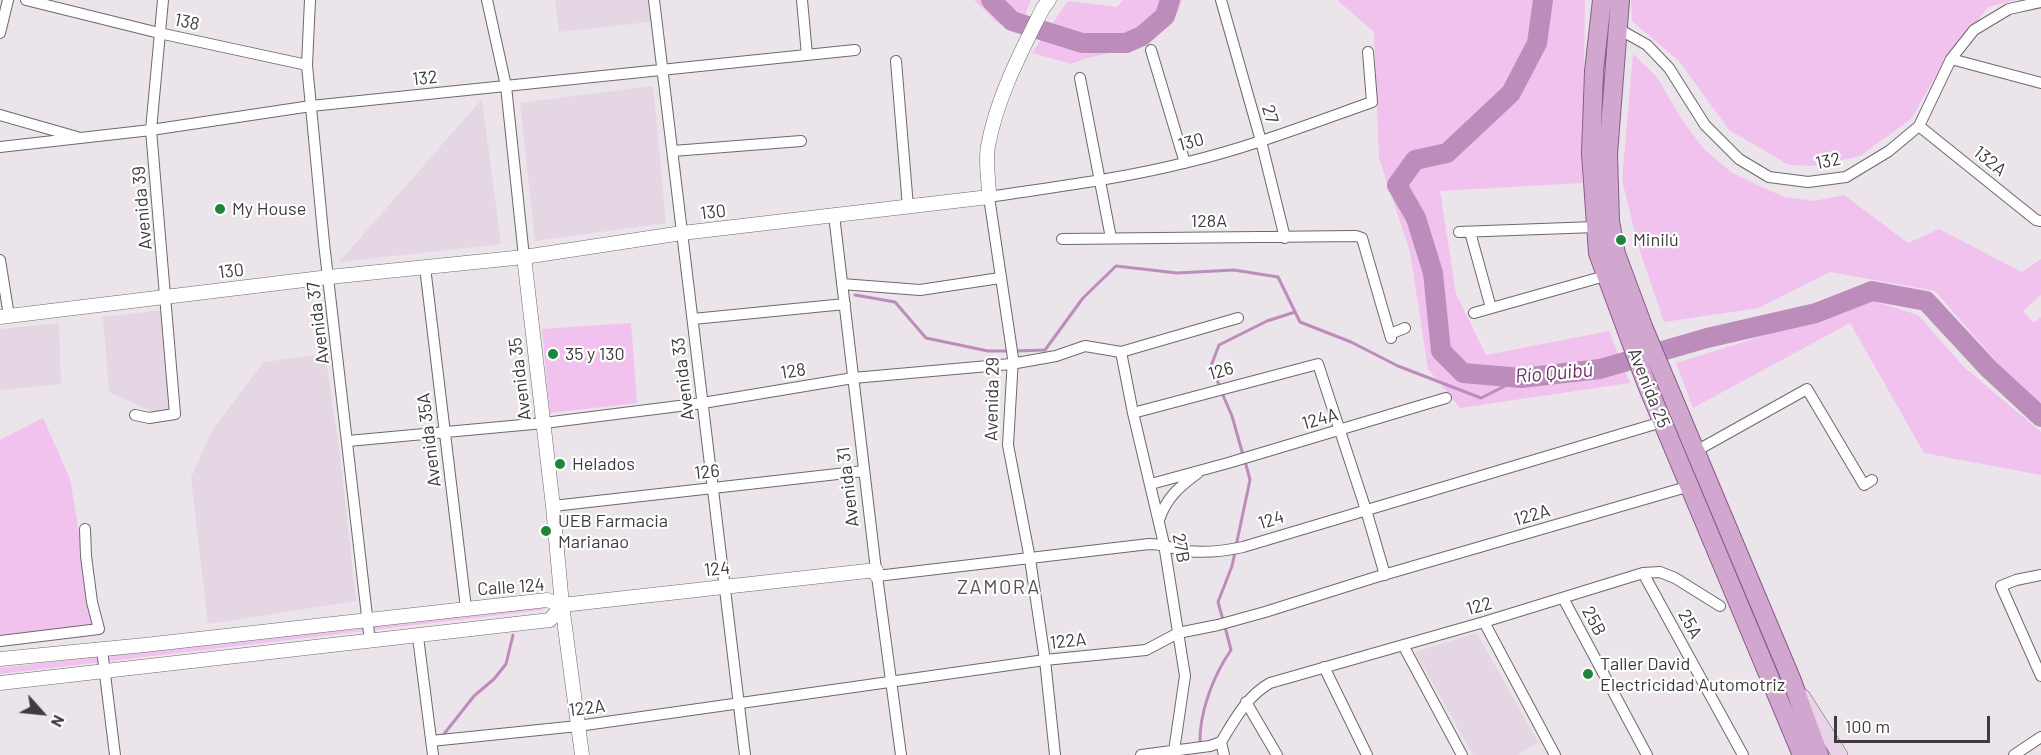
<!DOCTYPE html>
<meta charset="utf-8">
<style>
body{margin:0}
#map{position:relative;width:2041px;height:755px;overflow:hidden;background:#ebe4eb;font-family:Barlow,sans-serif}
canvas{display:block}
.north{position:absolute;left:12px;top:683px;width:60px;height:60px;-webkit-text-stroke:4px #fff;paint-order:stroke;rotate:117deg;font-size:16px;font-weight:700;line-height:24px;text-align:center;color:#3d3b3d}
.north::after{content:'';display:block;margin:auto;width:21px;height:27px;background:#3d3b3d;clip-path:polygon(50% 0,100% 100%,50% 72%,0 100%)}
.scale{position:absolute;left:1834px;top:716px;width:156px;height:27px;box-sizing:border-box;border:3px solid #3d3b3d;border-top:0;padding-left:8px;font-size:18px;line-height:21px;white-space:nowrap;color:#3d3b3d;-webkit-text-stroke:4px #fff;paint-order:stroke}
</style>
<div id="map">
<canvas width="2041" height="755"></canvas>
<div class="north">N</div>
<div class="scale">100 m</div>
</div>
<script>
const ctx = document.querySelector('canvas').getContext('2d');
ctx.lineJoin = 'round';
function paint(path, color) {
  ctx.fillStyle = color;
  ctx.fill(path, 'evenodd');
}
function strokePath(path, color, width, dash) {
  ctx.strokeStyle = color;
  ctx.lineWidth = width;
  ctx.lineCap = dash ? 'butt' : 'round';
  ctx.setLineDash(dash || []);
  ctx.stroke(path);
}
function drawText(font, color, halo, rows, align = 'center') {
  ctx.font = font + ' Barlow,sans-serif';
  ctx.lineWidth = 4.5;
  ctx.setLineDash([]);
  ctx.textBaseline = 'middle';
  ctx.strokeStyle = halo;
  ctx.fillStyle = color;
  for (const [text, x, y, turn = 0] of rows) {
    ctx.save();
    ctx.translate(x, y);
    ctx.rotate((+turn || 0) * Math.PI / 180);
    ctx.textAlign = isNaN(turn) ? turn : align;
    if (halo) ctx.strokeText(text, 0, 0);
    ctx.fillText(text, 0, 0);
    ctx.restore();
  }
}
paint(new Path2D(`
 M555 0H648L650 22 559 32Z
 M653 86 666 223 535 241 520 103Z
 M482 99 501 244 339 262Z
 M163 310 170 420 109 392 103 317Z
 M59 323 61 384 0 390V329Z
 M325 354 340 456 356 601 208 624 191 478 211 432 264 362Z
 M1477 633 1538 742 1517 755H1473L1415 652Z`), '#e4d7e3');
paint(new Path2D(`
 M974 0H1031L1018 33 995 21Z
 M1123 0H1182L1178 13 1143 45 1084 59 1071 64 1032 53 1068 1 1117 7Z
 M1337 0H1585L1582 183 1440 191 1456 294 1486 355 1609 331 1630 383 1460 408 1428 369 1410 252 1379 158 1374 32Z
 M1631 0H2015L1988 7 1938 72 1911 119 1860 156 1815 166 1789 165 1729 130 1680 62 1632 21Z
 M1633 54 1657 77 1681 118 1703 148 1732 173 1784 197 1814 201 1844 195 1908 243 1939 229 2022 272 2041 259V295L2023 311 2034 323 2041 317V413L1935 291 1830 272 1759 308 1664 322 1638 245 1622 180Z
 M1874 301 1918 315 1964 367 2041 432V475L1924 453 1850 323 1693 408 1676 363Z
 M631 323 637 403 550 413 542 329Z
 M43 418 70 479 96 633 0 646V440Z
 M543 605 545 608 543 610 0 674V668Z`), '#f2c2ef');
strokePath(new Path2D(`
 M855 295 895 302 926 338 988 351H1008
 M1015 351 1045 350 1083 298 1116 266 1177 273 1234 270 1278 277 1300 322 1351 342 1398 366 1481 398 1521 378
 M1220 387 1211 366 1219 345 1267 321 1295 312
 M1222 393 1232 416 1243 455
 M1236 546 1250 480 1245 461
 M1223 620 1218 602 1232 566 1235 552
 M444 734 474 696 494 679 506 664 513 635
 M1200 744C1199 713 1213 676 1231 650L1225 627`), '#bc8dba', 3);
strokePath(new Path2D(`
 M991 0 1012 21 1082 43H1126L1142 36 1165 16 1170 0
 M1543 0 1537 43 1511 93 1447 153 1415 160 1397 185 1416 218 1433 273 1441 351 1463 373 1521 378 1600 369 1707 338 1816 313 1872 291 1926 301 1989 369 2041 417`), '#bc8dba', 20);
const minor = new Path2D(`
 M26 0 159 33 307 65
 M310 0 307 65 324 243 370 642
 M487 0 506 86 524 257
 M654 0 745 755
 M802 0 807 55
 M1221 0 1261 141 1285 238
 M1617 28 1647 45 1669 68 1705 125 1739 159 1769 177 1808 182 1846 177 1889 151 1919 126 1951 59 1974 30 2009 9 2041 2
 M0 33 8 0
 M1151 50 1185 163
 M1951 59 2041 83
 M896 61 908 207
 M1080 78 1111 238
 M0 115 77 137
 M1919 126 2036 220 2041 221
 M0 147 151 130 311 106 855 50
 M673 151 801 141
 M834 215 876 570
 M1459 232 1595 227
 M1470 232 1491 308
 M1062 239 1356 236 1362 238 1391 338
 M0 260 9 316
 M425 267 466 608
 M842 284 920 290 1000 278
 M1474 313 1605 276
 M693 319 845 304
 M1390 334 1405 328
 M1121 352 1133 413 1164 544 1185 676 1174 751
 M1133 413 1318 364 1366 510 1385 575
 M135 415 149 418 175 414 151 130 163 0
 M348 441 544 423 703 403 853 378 1011 364 1056 356 1085 346 1121 352 1238 318
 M1696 451 1807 389 1864 485 1872 480
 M1151 484 1228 463 1446 398
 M553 506 864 471
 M1159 520C1166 498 1180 486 1198 473
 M1643 573 1743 755
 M2041 575 2016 580 2001 586 2041 676
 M1563 598 1647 755
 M1484 622 1555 755
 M418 637 433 755
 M0 641 99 629 92 602 86 556 85 529
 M1403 645 1462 755
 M102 650 115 755
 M1324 667 1367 755
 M1246 702 1277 755
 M431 741 578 726 1045 660 1146 650 1178 633 1218 625 1265 612 1373 578 1690 486
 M901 755 877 576 1149 544C1166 544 1172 549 1186 551 1205 553 1225 551 1243 547L1662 422
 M1055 755 1045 660 1030 559 1008 445 1013 358 989 197C1054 187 1120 179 1184 163 1248 148 1310 124 1372 102L1368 52
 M1141 755 1210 746 1221 742
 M1224 755 1221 742C1235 719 1247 696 1270 683L1484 622 1643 573 1660 572 1675 578 1720 606
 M2014 755 2041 737`);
const tertiary = new Path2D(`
 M524 257 553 506 562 605 582 755
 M0 317 329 277 524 257 682 233 989 197C989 180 985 161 988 146 997 97 1021 52 1043 8L1049 0
 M0 659 145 645 547 600 562 605 876 570 877 576
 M0 683 550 620 562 605`);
const secondary = new Path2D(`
 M1803 697 1840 755`);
const primary = new Path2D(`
 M1602 0 1594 71 1591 153 1598 253 1647 385 1802 755
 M1620 0 1608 154 1610 221 1616 254 1644 329 1792 681 1819 755`);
strokePath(minor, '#6e686d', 12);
strokePath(tertiary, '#6e686d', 15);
strokePath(secondary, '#6e686d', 16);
strokePath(primary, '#895b88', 20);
strokePath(minor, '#fff', 10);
strokePath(tertiary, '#fff', 14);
strokePath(secondary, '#e8d3e7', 15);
strokePath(primary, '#d1a7d0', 18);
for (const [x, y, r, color] of [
 [220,209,6,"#1f853a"],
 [1621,240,6,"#1f853a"],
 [553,354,6,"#1f853a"],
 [560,464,6,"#1f853a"],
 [546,531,6,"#1f853a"],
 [1588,674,6,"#1f853a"]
]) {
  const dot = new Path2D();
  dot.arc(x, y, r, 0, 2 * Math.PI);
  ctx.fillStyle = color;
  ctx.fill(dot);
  strokePath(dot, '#fff', 2);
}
drawText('18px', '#3d3b3d', '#fff', [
 ["138",187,22,12],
 ["132",425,78,-6],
 ["27",1270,114,74],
 ["130",1191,142,-15],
 ["132",1828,161,-12],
 ["132A",1990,161,39],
 ["Avenida 39",142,208,-95],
 ["130",713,212,-7],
 ["128A",1209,221],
 ["130",231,271,-7],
 ["Avenida 37",318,323,-97],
 ["128",793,371,-9],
 ["126",1221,371,-16],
 ["Avenida 35",520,379,-97],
 ["Avenida 33",683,379,-97],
 ["Avenida 25",1649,388,68],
 ["Avenida 29",992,399,-89],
 ["124A",1320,419,-16],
 ["Avenida 35A",429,440,-97],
 ["126",707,472,-6],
 ["Avenida 31",848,487,-97],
 ["122A",1532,515,-16],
 ["124",1271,520,-17],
 ["27B",1181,548,80],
 ["124",717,569,-6],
 ["Calle 124",511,587,-4],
 ["122",1479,606,-16],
 ["25B",1594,621,62],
 ["25A",1690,624,61],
 ["122A",1068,641,-6],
 ["122A",587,708,-7]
]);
drawText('18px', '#3d3b3d', '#fff', [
 ["My House",232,209],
 ["Minilú",1633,240],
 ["35 y 130",565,354],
 ["Helados",572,464],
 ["UEB Farmacia",558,521],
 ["Marianao",558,542],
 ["Taller David",1600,664],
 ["Electricidad Automotriz",1600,685]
], 'left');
drawText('italic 20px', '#6a3169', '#fff', [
 ["Río Quibú",1554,373,-5]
]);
ctx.letterSpacing = '1.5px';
drawText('20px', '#575156', '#fff', [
 ["ZAMORA",999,587]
]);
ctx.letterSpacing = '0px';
</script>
